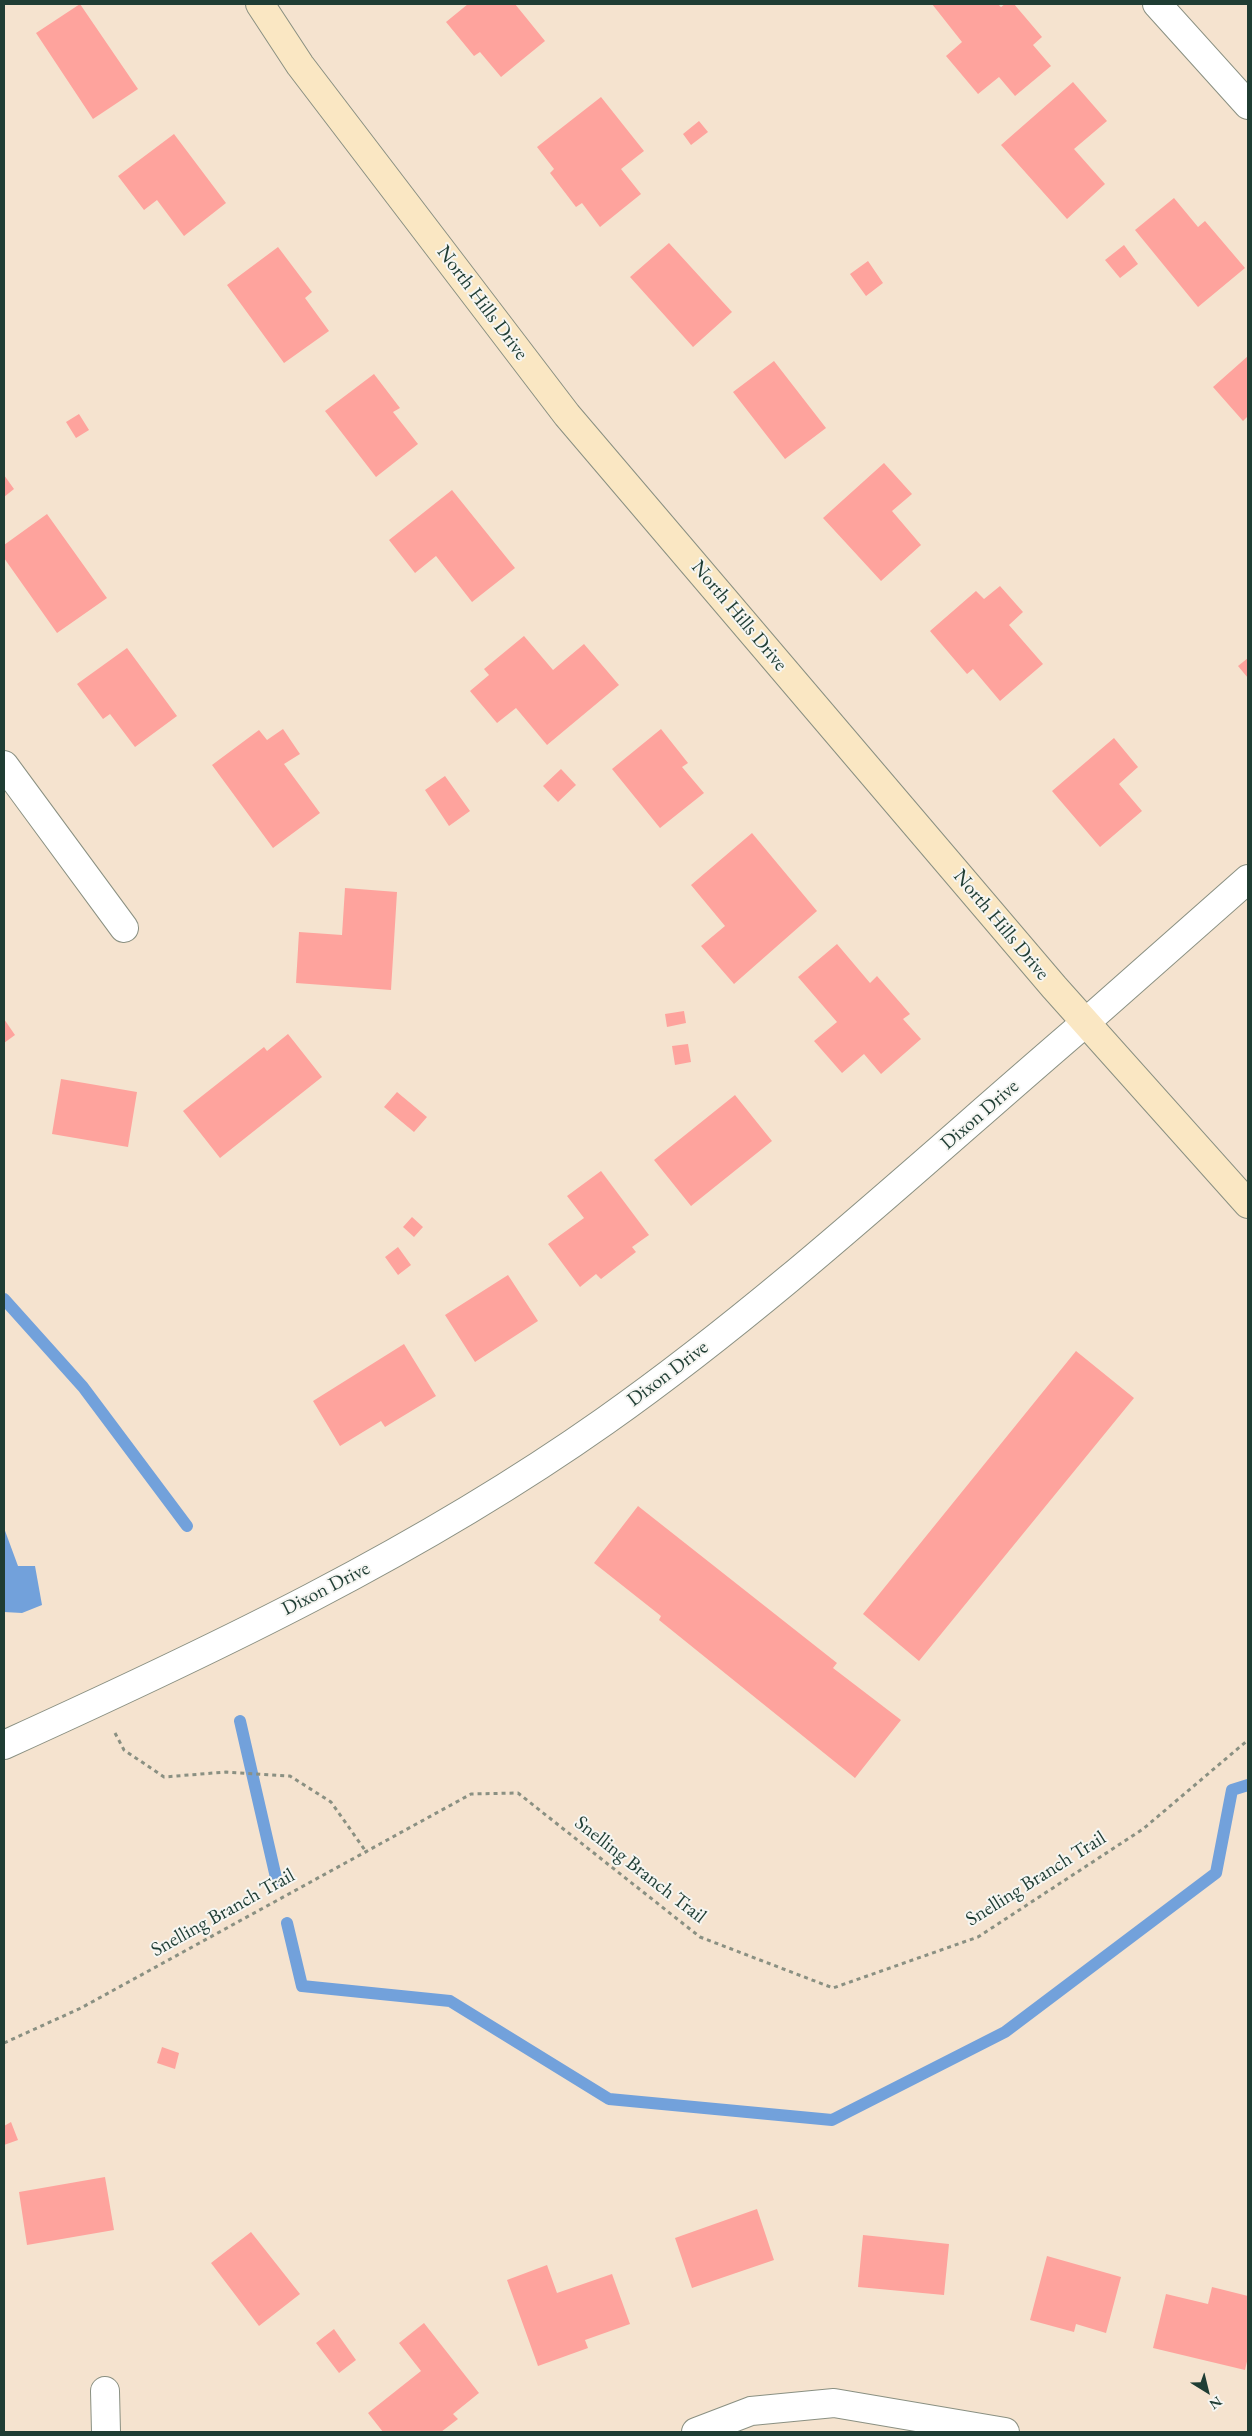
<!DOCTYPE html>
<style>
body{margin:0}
#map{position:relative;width:1252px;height:2436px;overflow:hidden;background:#f5e3cf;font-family:"EB Garamond",serif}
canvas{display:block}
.frame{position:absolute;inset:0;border:5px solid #1f3d34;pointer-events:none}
.north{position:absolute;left:1182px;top:2366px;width:50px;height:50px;-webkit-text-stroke:4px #f6f6f2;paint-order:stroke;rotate:144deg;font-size:14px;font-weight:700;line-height:20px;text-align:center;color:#1f3d34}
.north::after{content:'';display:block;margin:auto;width:18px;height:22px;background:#1f3d34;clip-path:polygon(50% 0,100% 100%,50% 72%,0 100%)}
</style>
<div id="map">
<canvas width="1252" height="2436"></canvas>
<div class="frame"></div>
<div class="north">N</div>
</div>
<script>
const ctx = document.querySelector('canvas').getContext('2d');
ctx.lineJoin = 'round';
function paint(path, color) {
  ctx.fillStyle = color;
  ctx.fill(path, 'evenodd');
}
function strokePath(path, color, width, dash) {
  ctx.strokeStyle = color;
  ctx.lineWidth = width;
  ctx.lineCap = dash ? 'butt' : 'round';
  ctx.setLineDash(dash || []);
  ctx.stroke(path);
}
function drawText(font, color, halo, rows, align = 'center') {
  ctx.font = font + ' "EB Garamond",serif';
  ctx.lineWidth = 4;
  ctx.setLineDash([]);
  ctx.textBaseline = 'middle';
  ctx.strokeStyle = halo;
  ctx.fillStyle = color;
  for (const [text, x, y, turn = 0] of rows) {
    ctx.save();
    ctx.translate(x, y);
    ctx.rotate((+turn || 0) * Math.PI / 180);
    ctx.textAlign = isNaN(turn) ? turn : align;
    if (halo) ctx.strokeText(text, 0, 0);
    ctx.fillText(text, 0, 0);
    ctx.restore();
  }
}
paint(new Path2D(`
 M4 1528 18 1566H35L42 1605 22 1613 4 1612Z`), '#72a1db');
strokePath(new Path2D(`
 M4 1299 83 1387 187 1526
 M240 1721 277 1882
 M287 1923 302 1986 450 2001 609 2099 832 2120 1005 2032 1216 1873 1232 1790 1248 1785`), '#72a1db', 12);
paint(new Path2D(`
 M80 4 138 89 93 119 36 33Z
 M468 4H515L545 41 501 77 480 52 474 56 446 22Z
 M932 4H998L1001 7 1005 4H1014L1042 37 1033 45 1051 66 1015 96 999 77 978 94 946 56 962 42Z
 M1073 82 1107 121 1074 149 1105 184 1067 219 1001 145Z
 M601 97 644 151 621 169 641 194 600 227 582 203 576 207 550 173 554 169 537 147Z
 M699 121 708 132 691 145 683 134Z
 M174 134 226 203 184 236 157 200 144 210 118 176Z
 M1174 198 1198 227 1205 221 1245 268 1198 307 1135 230Z
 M669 243 732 312 693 347 630 277Z
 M1124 245 1138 264 1120 278 1105 260Z
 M278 247 312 292 305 298 329 331 284 363 227 285Z
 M868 261 883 283 866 296 850 274Z
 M1248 356V416L1243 421 1213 387Z
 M774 361 826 428 785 459 733 392Z
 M374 374 400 408 393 412 418 444 376 477 325 411Z
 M79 414 89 430 76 438 66 422Z
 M884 463 912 494 892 511 921 545 881 581 823 518Z
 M4 475 14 489 4 497Z
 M452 490 515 568 472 602 436 556 415 573 389 540Z
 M47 514 107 598 57 633 4 558V545Z
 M1000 586 1023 612 1009 625 1043 664 1000 701 973 669 967 674 930 631 976 591 984 599Z
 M524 636 553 670 584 644 619 685 547 745 516 708 497 723 470 691 489 675 484 669Z
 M127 648 177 716 135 747 110 714 103 719 77 684Z
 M1248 658V678L1238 666Z
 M283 729 300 754 284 764 320 813 273 848 212 765 259 730 267 740Z
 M661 729 688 763 682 767 704 793 660 828 612 769Z
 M1114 738 1138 767 1119 784 1142 811 1100 847 1052 791Z
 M561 769 576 785 558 802 543 786Z
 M445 776 470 811 449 826 425 790Z
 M752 833 817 911 734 984 701 946 725 926 691 885Z
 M345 888 397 892 391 990 296 983 299 932 342 935Z
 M837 944 870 983 877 976 910 1014 903 1019 921 1039 881 1074 864 1054 842 1073 814 1041 837 1022 798 977Z
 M684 1011 686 1023 667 1027 665 1014Z
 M4 1019 15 1035 4 1043Z
 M288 1034 322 1077 220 1158 183 1111 264 1047 267 1051Z
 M688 1044 691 1062 675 1065 672 1046Z
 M61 1079 137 1092 128 1147 52 1134Z
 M397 1092 427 1117 414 1132 384 1107Z
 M735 1095 772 1141 691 1206 654 1160Z
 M601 1171 649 1235 632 1247 636 1252 601 1279 596 1274 580 1287 548 1244 584 1218 567 1196Z
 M412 1217 423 1227 414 1237 403 1227Z
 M398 1247 411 1265 398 1275 385 1257Z
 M508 1275 538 1321 475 1362 445 1315Z
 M404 1344 436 1396 385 1427 381 1421 340 1446 313 1401Z
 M1076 1351 1134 1398 919 1661 863 1614Z
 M638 1506 837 1663 833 1668 901 1720 855 1778 659 1620 661 1616 594 1563Z
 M162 2047 179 2053 175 2069 157 2063Z
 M11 2122 18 2140 4 2145V2126Z
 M105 2177 114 2230 27 2245 19 2192Z
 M757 2209 774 2260 692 2288 675 2238Z
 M251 2232 300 2294 259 2326 211 2263Z
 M863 2235 949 2244 944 2295 858 2287Z
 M1047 2256 1121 2277 1106 2333 1076 2324 1074 2332 1030 2320Z
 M547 2265 557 2293 612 2274 630 2324 585 2340 588 2348 538 2366 507 2280Z
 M1212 2287 1248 2296V2357L1245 2370 1153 2348 1166 2294 1208 2304Z
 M424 2323 479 2393 453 2414 458 2419 441 2432H383L368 2413 421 2371 399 2343Z
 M334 2329 356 2360 339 2373 316 2343Z`), '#fea39d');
const minor = new Path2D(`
 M1157 4 1248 105
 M4 765 124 928
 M1085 1023 1248 879
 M105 2391 106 2432
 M696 2432 751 2411 834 2403 1005 2432`);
const tertiary = new Path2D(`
 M4 1745C211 1651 418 1553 605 1421 775 1301 927 1158 1085 1023`);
const secondary = new Path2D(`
 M260 4 300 65 567 415 1054 987 1248 1204`);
strokePath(minor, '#8a9082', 30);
strokePath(tertiary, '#8a9082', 30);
strokePath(secondary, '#8a9082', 30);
strokePath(new Path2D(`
 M115 1733 124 1750 164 1777 226 1772 290 1776 331 1802 367 1853
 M4 2043 81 2008 471 1794 518 1793 700 1937 833 1988 978 1937 1143 1829 1248 1740`), '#8a9082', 3, [4, 4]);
strokePath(minor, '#fff', 28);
strokePath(tertiary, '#fff', 28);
strokePath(secondary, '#fae7c3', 28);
drawText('20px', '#1f3d34', '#f6f6f2', [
 ["North Hills Drive",482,303,53],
 ["North Hills Drive",739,616,50],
 ["North Hills Drive",1001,925,50],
 ["Dixon Drive",980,1115,-41],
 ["Dixon Drive",668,1374,-37],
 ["Dixon Drive",326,1589,-27],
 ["Snelling Branch Trail",640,1870,38],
 ["Snelling Branch Trail",1036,1879,-32],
 ["Snelling Branch Trail",223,1913,-29]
]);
</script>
